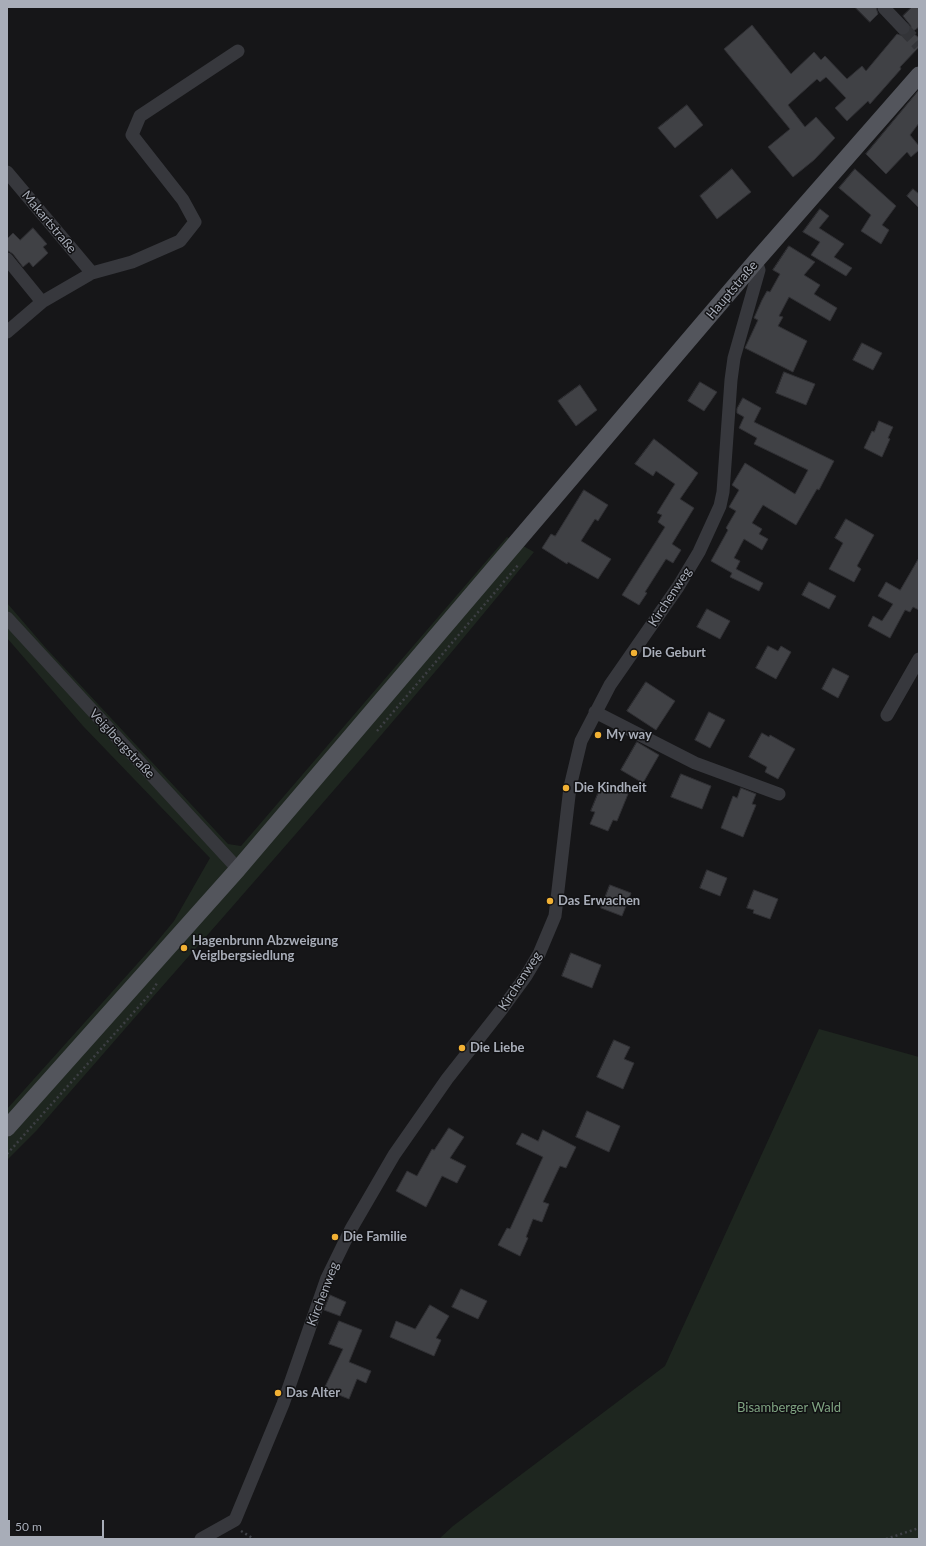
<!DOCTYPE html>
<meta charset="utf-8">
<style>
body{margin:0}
#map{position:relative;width:926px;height:1546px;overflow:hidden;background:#161618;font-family:Lato,sans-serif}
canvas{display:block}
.frame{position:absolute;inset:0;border:8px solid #a8adb8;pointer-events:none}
.scale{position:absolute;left:8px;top:1520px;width:96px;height:18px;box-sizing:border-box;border:2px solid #a8adb8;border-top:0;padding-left:5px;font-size:12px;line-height:14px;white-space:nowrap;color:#a8adb8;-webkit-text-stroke:3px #111113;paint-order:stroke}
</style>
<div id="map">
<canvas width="926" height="1546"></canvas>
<div class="frame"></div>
<div class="scale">50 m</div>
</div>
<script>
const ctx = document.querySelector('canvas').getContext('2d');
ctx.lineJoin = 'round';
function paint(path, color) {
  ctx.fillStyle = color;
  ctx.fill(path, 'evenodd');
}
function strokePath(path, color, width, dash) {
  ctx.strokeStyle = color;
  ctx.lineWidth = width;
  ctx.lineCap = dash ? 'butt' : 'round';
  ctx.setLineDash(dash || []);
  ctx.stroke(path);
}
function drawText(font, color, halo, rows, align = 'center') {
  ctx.font = font + ' Lato,sans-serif';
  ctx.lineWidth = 3;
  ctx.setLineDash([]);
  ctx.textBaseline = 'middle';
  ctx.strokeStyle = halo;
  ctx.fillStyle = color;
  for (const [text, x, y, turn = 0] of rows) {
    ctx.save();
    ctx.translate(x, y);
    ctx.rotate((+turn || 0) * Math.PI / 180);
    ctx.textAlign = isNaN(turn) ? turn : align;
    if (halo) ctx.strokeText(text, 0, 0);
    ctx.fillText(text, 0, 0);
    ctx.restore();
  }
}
paint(new Path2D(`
 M507 537 534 552C374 750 203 938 37 1130L7 1160V1109L155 944 174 921 210 858 83 726 7 638V603L45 647 228 844 241 846Z
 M819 1029 919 1057V1539H439L453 1526 665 1366Z`), '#1e261f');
const building = new Path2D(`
 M855 7H876L878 14 870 22Z
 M912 7H919V27L912 32 919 38V47L900 67 901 69 870 104 868 101 847 121 835 108 846 98 826 77 820 82 817 79 788 105 805 127 816 117 835 138 814 160 793 177 768 147 790 129 724 49 752 25 791 74 814 52 821 60 825 56 847 79 862 66 866 71 897 34 904 36 909 34 911 26 903 16Z
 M919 90V123L910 135 919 146V150L911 157 907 152 886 174 866 154Z
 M687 105 703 125 675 148 658 128Z
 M732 169 751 192 717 219 700 196Z
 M855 169 896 206 882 225 889 230 881 244 861 231 871 215 839 188Z
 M913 189 919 194V208L907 196Z
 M820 209 829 216 819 228 844 244 834 257 852 268 846 276 811 255 820 242 803 232Z
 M33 228 47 244 43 247 48 253 33 267 29 262 23 267 13 254 7 250V239L13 233 20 240Z
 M789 246 815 262 804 275 820 285 814 294 837 308 830 321 789 297 779 316 783 317 778 326 807 341 793 372 745 348 758 320 754 318 762 300 767 291 770 292 780 274 773 270Z
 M862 343 882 353 873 370 853 360Z
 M784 372 815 384 806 405 776 393Z
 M700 382 717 392 704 411 688 401Z
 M580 385 597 410 576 426 558 401Z
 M743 398 761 408 754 422 834 461 819 490 817 489 796 525 763 505 752 523 762 529 759 534 768 539 762 550 744 539 734 558 740 561 736 569 763 583 759 591 730 577 732 573 711 561 728 530 726 528 736 511 729 507 739 490 732 485 745 463 795 494 808 470 754 444 757 438 739 428 744 417 737 413V409Z
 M879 421 893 427 888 438 890 439 882 457 864 448 872 431 874 432Z
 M654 439 698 473 680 499 694 508 672 544 681 550 673 563 666 559 645 592 647 593 639 605 622 595 665 527 658 522 662 515 657 513 675 484 656 471 653 476 635 464Z
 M584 490 608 505 598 521 595 519 581 541 611 559 598 579 568 562 567 564 542 548 551 534 555 536Z
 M846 519 874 535 857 566 861 569 854 582 829 569 843 543 835 538Z
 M919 558V610L913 607 910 612 905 610 890 638 868 626 873 616 882 621 893 604 878 596 886 582 900 590Z
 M809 582 836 596 829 609 802 595Z
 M707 609 730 621 720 639 697 627Z
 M768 646 778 651 781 646 791 652 776 679 756 668Z
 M833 668 849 676 838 698 822 689Z
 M646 682 675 701 656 730 627 711Z
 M709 712 725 720 710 748 695 740Z
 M762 733 769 737 770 735 795 749 778 779 765 772 767 767 749 757Z
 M637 742 659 755 643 783 621 770Z
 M681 774 711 786 702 809 671 797Z
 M602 784 628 794 617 821 613 820 608 831 590 824 595 812 591 811Z
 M741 788 756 794 752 804 756 805 743 837 721 828 733 796 737 798Z
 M707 870 727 878 720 896 700 888Z
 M610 885 631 893 622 916 601 908Z
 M754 890 778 899 770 919 753 913 754 910 747 908Z
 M571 953 601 965 592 988 562 976Z
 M614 1040 630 1047 624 1059 634 1063 623 1089 597 1077Z
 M587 1111 620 1126 609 1152 576 1137Z
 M449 1128 464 1137 450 1158 466 1166 457 1183 442 1176 426 1207 396 1191 407 1171 417 1176 432 1149 434 1150Z
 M543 1130 576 1147 566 1168 560 1166 543 1202 549 1204 542 1222 533 1219 526 1237 528 1238 520 1256 498 1245 507 1228 510 1229 543 1157 516 1144 522 1133 538 1141Z
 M461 1289 487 1301 478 1319 452 1307Z
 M330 1295 346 1302 340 1316 324 1310Z
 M430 1305 449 1316 436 1338 441 1340 434 1356 390 1337 396 1321 415 1329Z
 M339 1321 362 1330 349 1362 371 1371 366 1383 357 1379 349 1399 324 1389 343 1349 329 1344Z`);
paint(building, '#404145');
strokePath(building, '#303034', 1);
strokePath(new Path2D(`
 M903 28 919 45`), '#333438', 13, [13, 6]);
strokePath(new Path2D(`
 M377 731 519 564
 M7 1154 151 993 157 983
 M241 1531 254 1539
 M886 1539 919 1528`), '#3d3f44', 2.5, [2, 3]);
strokePath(new Path2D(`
 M884 8 903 28
 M7 172 92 273
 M7 259 42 302
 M7 332 42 302 92 273 132 262 180 241 195 222 183 200 132 135 140 116 238 51
 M7 618 238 869
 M595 712 695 763 779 794
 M887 715 919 659
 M201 1539 235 1520 283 1404 327 1278 351 1229 394 1155 447 1079 502 1009 526 976 539 954 555 916 570 787 581 741 610 685 678 587 699 552 720 506 723 492 731 380 734 358 759 270 756 261`), '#37383d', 13);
strokePath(new Path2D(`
 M7 1128 238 869 756 261 919 75`), '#53555c', 17);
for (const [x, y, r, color] of [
 [634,653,4,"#f2b134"],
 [598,735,4,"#f2b134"],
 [566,788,4,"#f2b134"],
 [550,901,4,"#f2b134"],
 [184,948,4,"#f2b134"],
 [462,1048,4,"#f2b134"],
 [335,1237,4,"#f2b134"],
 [278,1393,4,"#f2b134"]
]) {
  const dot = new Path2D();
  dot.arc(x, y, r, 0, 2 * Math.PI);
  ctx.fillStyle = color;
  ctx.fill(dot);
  strokePath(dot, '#111113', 1.5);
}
drawText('13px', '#a8adb8', '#111113', [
 ["Makartstraße",49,222,50],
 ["Hauptstraße",732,290,-50],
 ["Kirchenweg",670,597,-57],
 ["Veiglbergstraße",122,744,47],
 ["Kirchenweg",520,981,-57],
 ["Kirchenweg",323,1294,-69]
]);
drawText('bold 13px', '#a8adb8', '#111113', [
 ["Die Geburt",642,653],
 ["My way",606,735],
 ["Die Kindheit",574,788],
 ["Das Erwachen",558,901],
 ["Hagenbrunn Abzweigung",192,941],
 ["Veiglbergsiedlung",192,956],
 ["Die Liebe",470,1048],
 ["Die Familie",343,1237],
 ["Das Alter",286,1393]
], 'left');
drawText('13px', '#7fa381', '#111113', [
 ["Bisamberger Wald",789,1408]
]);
</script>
